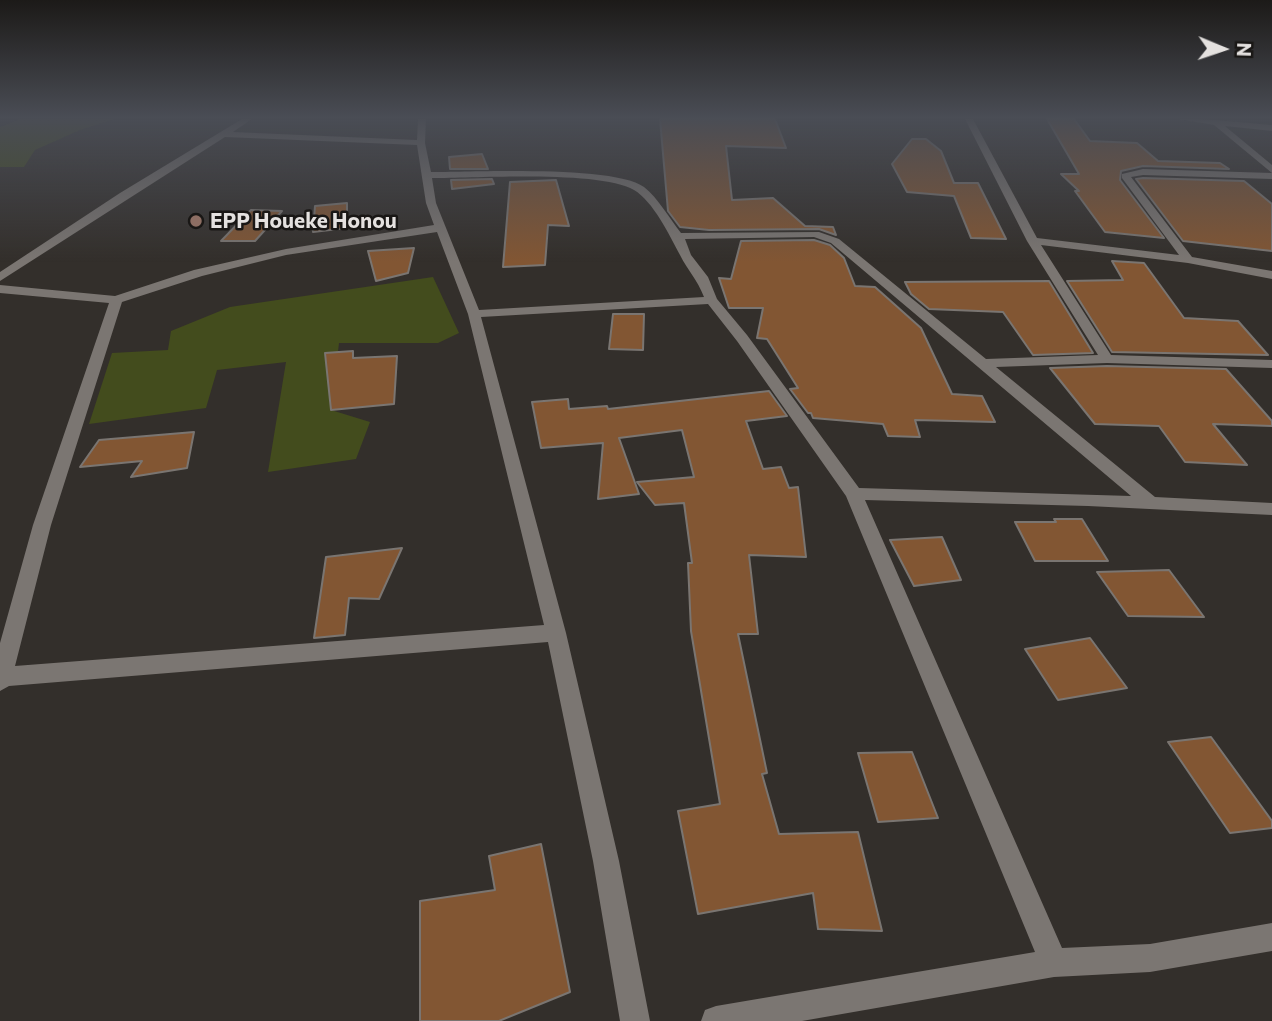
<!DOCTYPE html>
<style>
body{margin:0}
#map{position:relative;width:1272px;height:1021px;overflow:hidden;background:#332f2b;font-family:Commissioner,sans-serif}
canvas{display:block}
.north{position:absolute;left:1188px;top:14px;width:70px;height:70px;-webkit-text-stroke:5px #191715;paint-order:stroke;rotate:92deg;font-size:19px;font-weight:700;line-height:28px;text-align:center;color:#e4e1df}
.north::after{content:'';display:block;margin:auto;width:24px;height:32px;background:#e4e1df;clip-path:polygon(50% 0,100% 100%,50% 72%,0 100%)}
</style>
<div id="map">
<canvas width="1272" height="1021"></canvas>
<div class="north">N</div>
</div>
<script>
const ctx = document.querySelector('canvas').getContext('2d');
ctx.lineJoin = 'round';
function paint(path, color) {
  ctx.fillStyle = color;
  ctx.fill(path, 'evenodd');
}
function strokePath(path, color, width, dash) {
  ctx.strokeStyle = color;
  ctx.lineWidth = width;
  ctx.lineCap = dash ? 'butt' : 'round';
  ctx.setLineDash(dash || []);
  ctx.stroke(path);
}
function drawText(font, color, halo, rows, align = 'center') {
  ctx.font = font + ' Commissioner,sans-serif';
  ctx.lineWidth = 5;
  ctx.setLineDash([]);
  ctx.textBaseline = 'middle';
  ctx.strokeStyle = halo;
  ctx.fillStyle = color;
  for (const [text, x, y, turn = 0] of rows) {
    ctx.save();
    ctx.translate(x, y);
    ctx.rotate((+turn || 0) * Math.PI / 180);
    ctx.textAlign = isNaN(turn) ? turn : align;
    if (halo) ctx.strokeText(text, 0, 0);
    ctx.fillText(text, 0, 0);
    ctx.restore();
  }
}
paint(new Path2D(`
 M20 119H115L80 130 35 150 24 167H0V127Z
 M433 277 459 333 438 343H339L331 410 370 422 356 459 268 472 286 362 217 370 206 408 89 424 112 353 168 350 171 331 230 307Z`), '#434c1d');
const building = new Path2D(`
 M660 119H775L786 148 726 146 732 200 773 198 805 226 833 227 836 235 819 229 709 230 680 227 668 211Z
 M1047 119H1074L1090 141 1137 143 1158 161 1220 163 1229 169 1143 166 1121 171 1120 180 1164 238 1105 232 1075 191H1079L1061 174H1079Z
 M912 139H926L941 151 954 183H978L1006 239 971 238 954 196 907 192 892 164Z
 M482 154 488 169H450L449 157Z
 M1143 178 1244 181 1272 204V251L1183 241 1136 179Z
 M492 179 494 184 452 189 451 180Z
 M556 180 569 226 548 225 545 265 503 267 510 182Z
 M347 203V228L313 232 315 206Z
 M251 210 282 211 255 241H221Z
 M814 240 830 245 844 258 855 286 875 287 921 328 952 394 982 396 995 422 915 420 920 437 888 436 883 424 813 418 811 413H808L790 389 798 388 767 339 757 338 763 308H729L719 278 731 279 741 241Z
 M414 248 408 273 376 281 368 251Z
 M1112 261 1144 263 1184 318 1238 321 1268 355 1112 352 1067 281 1123 280Z
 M1049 281 1093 353 1033 355 1003 312 929 309 911 294 905 282Z
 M613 314H644L643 350 609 349Z
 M353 351V358L397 356 394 404 331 410 325 353Z
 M1107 366 1226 369 1272 421V426L1213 424 1247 465 1185 462 1159 426 1095 424 1050 368Z
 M769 391 787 416 746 421 763 469 781 467 789 488 798 487 806 557 749 555 758 634H738L767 773 762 774 779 834 858 832 882 931 818 929 813 893 698 914 678 811 720 804 691 631 688 563H692L684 503 655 505 637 482 694 477 682 430 619 438 639 494 598 499 603 443 541 448 532 402 568 399 569 409 607 406 608 409Z
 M194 432 187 468 131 477 142 461 80 467 99 440Z
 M1054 519H1082L1108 561H1035L1015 522H1056Z
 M942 537 961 580 914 586 890 540Z
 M402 548 379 599 349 598 345 635 314 638 326 557Z
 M1169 570 1204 617 1128 616 1097 572Z
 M1090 638 1127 688 1058 700 1025 649Z
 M1211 737 1272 821V828L1230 833 1168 742Z
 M912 752 938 818 878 822 858 753Z
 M541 844 570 992 499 1021H420V901L495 890 489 856Z`);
paint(building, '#825633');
strokePath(building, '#7a7571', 2);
paint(new Path2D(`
 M242 119H252L233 132 417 140 418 119H426L425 143 431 172C472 172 615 165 644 187 658 198 670 219 681 233L819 232 839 239 986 359 1098 355 1027 241 965 119H973L1037 238 1179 255 1122 178V174L1143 169 1272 173V179L1143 175 1131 177 1192 257 1272 271V279L1188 263 1041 245 1111 355 1272 360V368L1107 363 996 367 1155 497 1272 503V515L1088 506 865 500 1062 948 1150 944 1272 923V951L1150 972 1054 977 802 1021H701L705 1010 716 1006 1035 952 846 496 737 341 708 304 481 317 566 633 619 861 650 1021H620L593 861 548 642 9 686 0 691V643L33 525 109 303 0 293V285L115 296 194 270 286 249 434 225 426 203 417 145 225 137 0 281V272L120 193ZM432 178C475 178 601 170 634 190 653 201 670 236 680 255 688 271 697 279 704 297L479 310 436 203ZM437 232 468 314 544 625 15 666 51 525 122 302 202 276 286 255ZM814 237 831 243 1131 496 859 488 747 335 717 299 708 277 691 255 685 239Z
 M1178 119 1216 120 1272 125V131L1225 126 1272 165V173L1214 125Z`), '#7b7672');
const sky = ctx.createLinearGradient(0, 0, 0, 262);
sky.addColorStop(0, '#1c1a18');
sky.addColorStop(0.45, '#4a4d55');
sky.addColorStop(1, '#4a4d5500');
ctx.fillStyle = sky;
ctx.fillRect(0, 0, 1272, 262);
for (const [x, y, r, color] of [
 [196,221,7,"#8d6e63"]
]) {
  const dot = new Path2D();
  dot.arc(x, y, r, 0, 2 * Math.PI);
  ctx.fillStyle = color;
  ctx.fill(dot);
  strokePath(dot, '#191715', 2.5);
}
drawText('bold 21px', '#e4e1df', '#191715', [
 ["EPP Houeke Honou",210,221]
], 'left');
</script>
